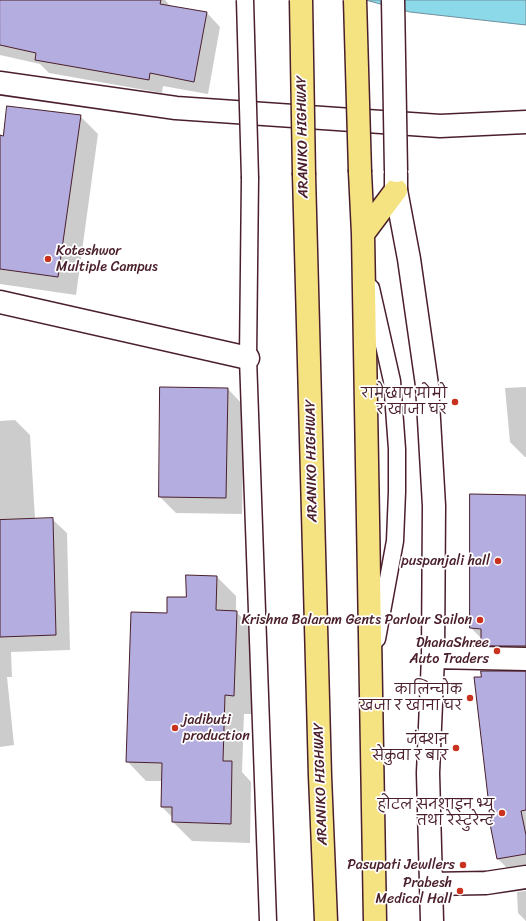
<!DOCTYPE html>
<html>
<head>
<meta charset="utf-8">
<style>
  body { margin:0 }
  canvas { display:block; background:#fff }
</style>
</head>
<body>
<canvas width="526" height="921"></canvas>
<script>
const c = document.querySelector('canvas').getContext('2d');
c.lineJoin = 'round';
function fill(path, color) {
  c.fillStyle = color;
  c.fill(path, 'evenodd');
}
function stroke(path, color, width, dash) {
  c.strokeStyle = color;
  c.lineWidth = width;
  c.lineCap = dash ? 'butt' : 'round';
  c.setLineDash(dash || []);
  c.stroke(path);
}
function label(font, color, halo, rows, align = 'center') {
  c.font = font + ' Sriracha,"Playpen Sans Deva",sans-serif';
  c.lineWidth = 3.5;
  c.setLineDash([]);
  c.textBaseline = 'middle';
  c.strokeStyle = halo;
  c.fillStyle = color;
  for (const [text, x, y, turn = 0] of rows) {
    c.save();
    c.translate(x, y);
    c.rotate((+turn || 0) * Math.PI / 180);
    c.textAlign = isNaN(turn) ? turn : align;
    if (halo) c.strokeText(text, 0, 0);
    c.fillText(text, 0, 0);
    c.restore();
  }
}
const water = new Path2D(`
  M 366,0 L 526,0 L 526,25 L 410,12 Z`);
fill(water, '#8bd9e9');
stroke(water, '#718f9d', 1);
fill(new Path2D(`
  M 0,0 L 165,0 L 171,7 L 207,13 L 220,27 L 208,94 L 163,86 L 162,93 L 49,73 L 40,64 L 0,55 Z
  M 80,116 L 98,134 L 76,295 L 0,284 L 0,136 L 4,137 Z
  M 526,387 L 526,457 L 525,457 L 510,442 L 505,388 Z
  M 161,388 L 228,389 L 244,406 L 242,514 L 176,513 L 160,497 Z
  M 15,420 L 30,435 L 35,519 L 52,519 L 67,533 L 70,650 L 11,652 L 12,677 L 7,677 L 14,745 L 0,747 L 0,421 Z
  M 526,496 L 526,661 L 497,660 L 482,645 L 482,639 L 471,628 Z
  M 217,577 L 236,596 L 236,612 L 256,631 L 253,714 L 244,714 L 242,772 L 251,782 L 250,843 L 192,841 L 173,822 L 173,818 L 162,807 L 162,781 L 146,781 L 127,761 L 168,614 Z
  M 526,672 L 526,871 L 512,873 L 498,859 Z
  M 526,891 L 526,921 L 518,913 L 517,892 Z`), '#0003');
const building = new Path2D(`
  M 0,0 L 161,0 L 160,4 L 207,12 L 194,82 L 150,73 L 149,80 L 35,60 L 36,53 L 0,45 Z
  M 7,106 L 81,115 L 58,277 L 0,269 L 0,135 L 3,136 Z
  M 160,387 L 228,388 L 226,498 L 159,497 Z
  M 470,494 L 526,495 L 526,646 L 481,646 L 481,629 L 470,628 Z
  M 53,518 L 56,635 L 0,637 L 0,520 Z
  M 186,575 L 217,576 L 216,610 L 237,611 L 234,696 L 225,695 L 223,761 L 232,761 L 231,824 L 172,822 L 172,807 L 161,807 L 162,763 L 126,762 L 131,612 L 167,613 L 167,597 L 186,597 Z
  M 481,671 L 526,671 L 526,810 L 521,811 L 526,835 L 526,854 L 497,859 L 490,824 L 491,823 L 474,677 L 481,677 Z`);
fill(building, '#b4addf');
stroke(building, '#4a1f2b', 1);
const lane = new Path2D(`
  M 250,178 L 248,358 L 268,921
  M 371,288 L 392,381 L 397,449 L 397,492 L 395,541 L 377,639`);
const street = new Path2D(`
  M 0,83 L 176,108 L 440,126 L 526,122
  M 396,175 L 396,190 L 409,259 L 427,385 L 434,506 L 433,657 L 428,773 L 432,921
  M 0,302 L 248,358
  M 433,657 L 526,659
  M 430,884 L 486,883 L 526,877`);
const highway = new Path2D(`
  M 360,172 L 363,234 L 375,921
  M 304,175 L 320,776 L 326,921
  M 363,234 L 396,190`);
stroke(lane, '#4a1f2b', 19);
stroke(street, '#4a1f2b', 25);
stroke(highway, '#4a1f2b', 25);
stroke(lane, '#fff', 16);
stroke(street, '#fff', 22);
stroke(highway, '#f5e382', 22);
const laneBridge = new Path2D(`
  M 245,0 L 250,178`);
const streetBridge = new Path2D(`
  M 393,0 L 396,171`);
const highwayBridge = new Path2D(`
  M 301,0 L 304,175
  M 355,0 L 360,172`);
stroke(laneBridge, '#4a1f2b', 19, []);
stroke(streetBridge, '#4a1f2b', 25, []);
stroke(highwayBridge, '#4a1f2b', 25, []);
stroke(laneBridge, '#fff', 16);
stroke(streetBridge, '#fff', 22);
stroke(highwayBridge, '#f5e382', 22);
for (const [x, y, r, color] of [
  [48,259,4,"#c8321e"],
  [455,402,4,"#c8321e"],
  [498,561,4,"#c8321e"],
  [480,620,4,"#c8321e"],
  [497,651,4,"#c8321e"],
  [470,698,4,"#c8321e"],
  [175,728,4,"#c8321e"],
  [456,748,4,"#c8321e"],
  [502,813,4,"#c8321e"],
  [463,865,4,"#c8321e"],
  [460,891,4,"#c8321e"]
]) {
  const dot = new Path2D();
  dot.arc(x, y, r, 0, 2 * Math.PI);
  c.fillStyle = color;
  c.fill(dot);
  stroke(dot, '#fff', 1.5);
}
label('14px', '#4a1f2b', '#fff', [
  ["ARANIKO HIGHWAY",303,137,-91],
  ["ARANIKO HIGHWAY",312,461,-91],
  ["ARANIKO HIGHWAY",321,784,-92]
]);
label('14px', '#4a1f2b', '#fff', [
  ["Koteshwor",56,251,"left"],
  ["Multiple Campus",56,267,"left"],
  ["रामेछाप मोमो",447,394],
  ["र खाजा घर",447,410],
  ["puspanjali hall",490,561],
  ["Krishna Balaram Gents Parlour Sailon",472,620],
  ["DhanaShree",489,643],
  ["Auto Traders",489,659],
  ["कालिन्चोक",462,690],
  ["खजा र खाना घर",462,706],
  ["jadibuti",183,720,"left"],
  ["production",183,736,"left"],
  ["जंक्शन",448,740],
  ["सेकुवा र बार",448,756],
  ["होटल सनशाइन भ्यू",494,805],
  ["तथा रेस्टुरेन्ट",494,821],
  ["Pasupati Jewllers",455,865],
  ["Prabesh",452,883],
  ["Medical Hall",452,899]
], 'right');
</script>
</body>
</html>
